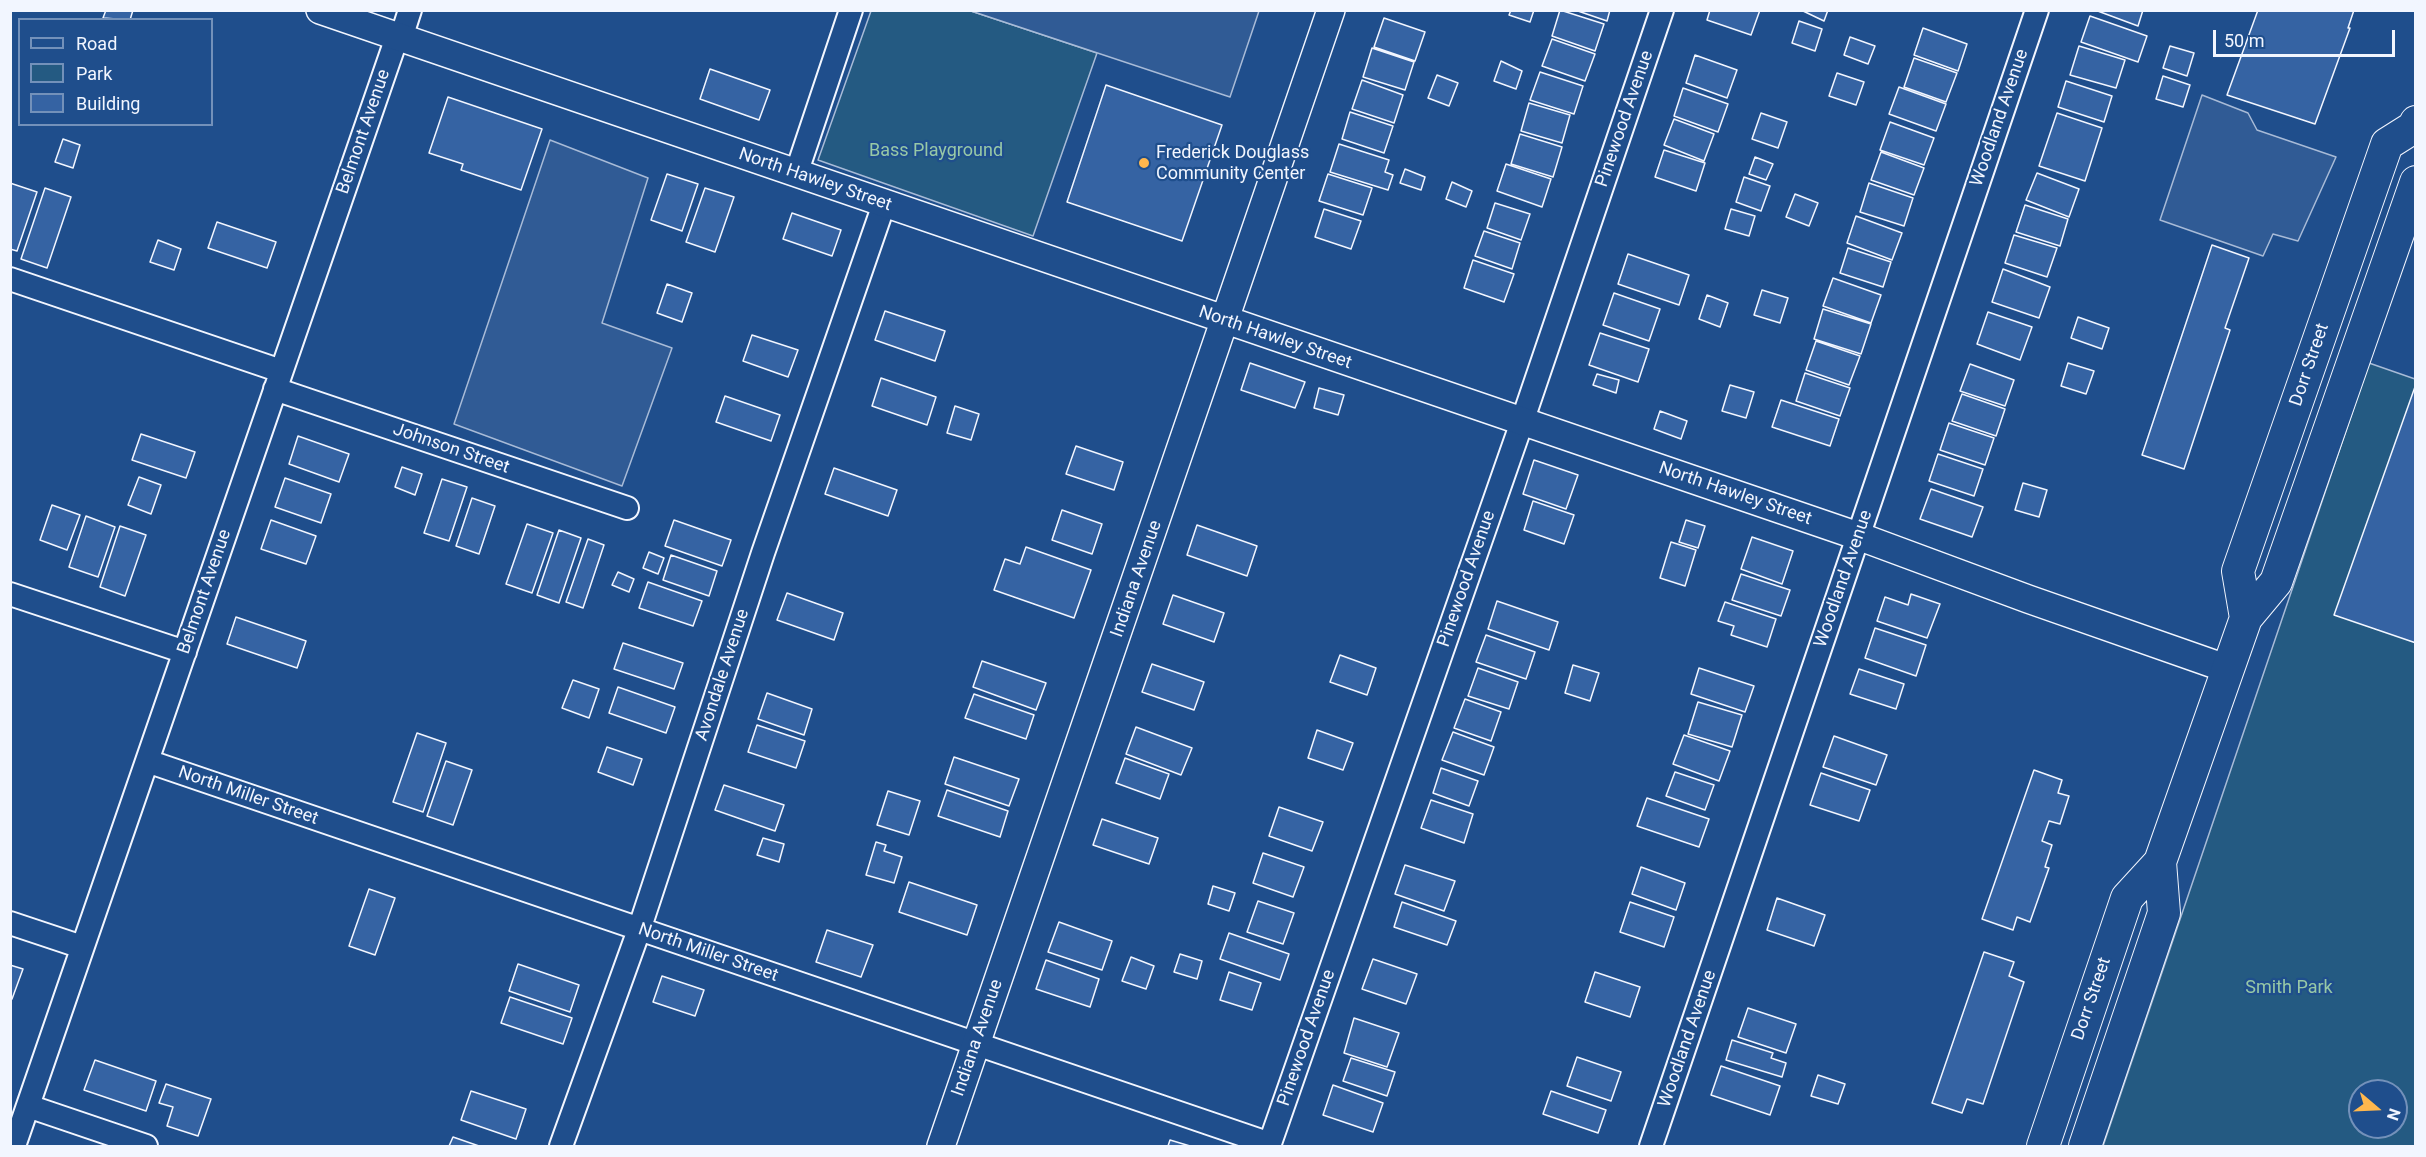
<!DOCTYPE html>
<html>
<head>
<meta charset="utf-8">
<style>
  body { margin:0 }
  #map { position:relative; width:2426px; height:1157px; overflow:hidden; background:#1f4e8c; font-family:Roboto,sans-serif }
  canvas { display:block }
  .frame { position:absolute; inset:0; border:12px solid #f2f6ff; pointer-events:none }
  .legend { position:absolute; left:18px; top:18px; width:195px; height:108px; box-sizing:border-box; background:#1f4e8c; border:2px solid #7391ba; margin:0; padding:8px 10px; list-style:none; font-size:18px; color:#f2f6ff }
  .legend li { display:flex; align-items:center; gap:12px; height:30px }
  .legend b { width:30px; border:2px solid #7391ba }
  .north { position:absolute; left:2348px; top:1079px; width:60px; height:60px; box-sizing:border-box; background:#1f4e8c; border:2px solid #7391ba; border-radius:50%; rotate:109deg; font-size:16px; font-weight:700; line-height:24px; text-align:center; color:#f2f6ff }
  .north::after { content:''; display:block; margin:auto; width:21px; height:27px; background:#ffb74d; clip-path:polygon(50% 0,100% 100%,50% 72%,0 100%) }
  .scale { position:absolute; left:2213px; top:30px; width:182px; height:27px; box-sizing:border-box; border:3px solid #f2f6ff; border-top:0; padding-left:8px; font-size:18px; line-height:21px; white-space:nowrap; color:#f2f6ff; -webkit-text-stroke:4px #1f4e8c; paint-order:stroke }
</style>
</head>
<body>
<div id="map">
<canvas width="2426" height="1157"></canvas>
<div class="frame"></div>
<ul class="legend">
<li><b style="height:8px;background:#1f4e8c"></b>Road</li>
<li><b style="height:16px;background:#245a82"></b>Park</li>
<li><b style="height:16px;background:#3563a3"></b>Building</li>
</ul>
<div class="north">N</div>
<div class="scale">50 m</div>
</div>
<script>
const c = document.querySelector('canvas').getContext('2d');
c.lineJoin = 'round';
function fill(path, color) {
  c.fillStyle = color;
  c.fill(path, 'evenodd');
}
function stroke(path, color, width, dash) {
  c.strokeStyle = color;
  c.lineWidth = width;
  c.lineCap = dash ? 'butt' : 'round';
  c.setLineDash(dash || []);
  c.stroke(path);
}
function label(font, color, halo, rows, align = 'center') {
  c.font = font + ' Roboto,sans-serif';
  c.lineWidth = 4.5;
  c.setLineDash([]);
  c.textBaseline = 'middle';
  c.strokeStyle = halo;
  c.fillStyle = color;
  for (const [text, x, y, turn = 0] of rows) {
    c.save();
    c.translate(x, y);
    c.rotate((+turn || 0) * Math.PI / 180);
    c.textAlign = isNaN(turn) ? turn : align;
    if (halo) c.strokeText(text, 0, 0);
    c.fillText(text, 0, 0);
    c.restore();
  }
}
const green = new Path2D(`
  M 871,11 L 971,11 L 1097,53 L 1033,236 L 818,160 Z
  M 2369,363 L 2415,379 L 2415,1146 L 2103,1146 ZM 2360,1091 L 2396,1091 L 2396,1127 L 2360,1127 Z`);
fill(green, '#245a82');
stroke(green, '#a8bbd7', 1.5);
const parking = new Path2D(`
  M 971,11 L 1259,10 L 1259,11 L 1230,97 Z
  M 2202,95 L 2248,113 L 2257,130 L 2336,157 L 2298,241 L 2273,234 L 2263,256 L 2160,220 Z
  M 550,140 L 648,178 L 602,323 L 672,348 L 622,486 L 454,424 Z`);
fill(parking, '#305b95');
stroke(parking, '#a8bbd7', 1.5);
const building = new Path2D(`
  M 106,10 L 133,10 L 130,20 L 103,18 Z
  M 1511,10 L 1534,10 L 1530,22 L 1509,15 Z
  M 1560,10 L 1604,24 L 1595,51 L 1552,36 Z
  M 1575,10 L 1610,10 L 1607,21 Z
  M 1710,10 L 1760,10 L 1751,35 L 1707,20 Z
  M 1801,10 L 1828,10 L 1824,21 Z
  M 2095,10 L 2143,10 L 2138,26 Z
  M 2258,10 L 2354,10 L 2348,28 L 2350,28 L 2315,124 L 2227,95 Z
  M 2090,16 L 2147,36 L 2138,62 L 2081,42 Z
  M 1384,18 L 1425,32 L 1415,61 L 1374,47 Z
  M 1799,21 L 1822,29 L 1815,51 L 1792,43 Z
  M 1923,28 L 1967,44 L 1958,71 L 1914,55 Z
  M 1850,37 L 1875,46 L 1868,64 L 1844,55 Z
  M 1552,39 L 1595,54 L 1585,81 L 1542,66 Z
  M 2079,46 L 2125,60 L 2116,88 L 2070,75 Z
  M 2170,46 L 2194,53 L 2187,76 L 2163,68 Z
  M 1372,48 L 1414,62 L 1405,90 L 1363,77 Z
  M 1695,55 L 1737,70 L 1727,98 L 1686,83 Z
  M 1914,58 L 1957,73 L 1946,102 L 1904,87 Z
  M 1501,61 L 1522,71 L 1516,89 L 1494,81 Z
  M 710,69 L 770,90 L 759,120 L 700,99 Z
  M 1540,72 L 1583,86 L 1574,114 L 1530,100 Z
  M 1837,73 L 1864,82 L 1856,105 L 1829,96 Z
  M 1437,75 L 1458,83 L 1449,106 L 1428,98 Z
  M 2163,76 L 2190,85 L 2183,107 L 2156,99 Z
  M 1362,80 L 1403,95 L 1394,123 L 1352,109 Z
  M 2066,81 L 2112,96 L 2104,122 L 2058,107 Z
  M 1106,85 L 1222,125 L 1182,241 L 1067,202 Z
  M 1899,87 L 1946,104 L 1936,131 L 1889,114 Z
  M 1683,88 L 1728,104 L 1718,132 L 1674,116 Z
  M 448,97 L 542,129 L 521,190 L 461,170 L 463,164 L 429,153 Z
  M 1529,103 L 1570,115 L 1562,143 L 1521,131 Z
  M 1350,112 L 1393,126 L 1384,153 L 1342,139 Z
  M 1761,113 L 1787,122 L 1778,148 L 1752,139 Z
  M 2057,113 L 2102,128 L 2085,181 L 2039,166 Z
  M 1674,119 L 1714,134 L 1704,161 L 1664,145 Z
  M 1890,122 L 1934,138 L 1924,165 L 1880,150 Z
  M 1520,134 L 1562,147 L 1553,177 L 1511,164 Z
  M 63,139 L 80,145 L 73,168 L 55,162 Z
  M 1339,144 L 1389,160 L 1385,172 L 1393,175 L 1388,190 L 1330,172 Z
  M 1664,150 L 1705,163 L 1696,191 L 1655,177 Z
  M 1881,152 L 1924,168 L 1914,195 L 1871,180 Z
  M 1755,157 L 1773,164 L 1766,180 L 1749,174 Z
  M 1506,164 L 1551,179 L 1542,207 L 1497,191 Z
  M 1405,169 L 1425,177 L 1421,190 L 1400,183 Z
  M 2037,173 L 2079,189 L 2069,217 L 2026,200 Z
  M 667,174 L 698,184 L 682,231 L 651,220 Z
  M 1328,174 L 1372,188 L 1363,215 L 1319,201 Z
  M 1744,177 L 1770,186 L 1761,211 L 1736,202 Z
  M 1452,182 L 1472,191 L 1466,207 L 1446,199 Z
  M 10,183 L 37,192 L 17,251 L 10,249 Z
  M 1869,183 L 1913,198 L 1904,226 L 1860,212 Z
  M 45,188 L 71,197 L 47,268 L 21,259 Z
  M 705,188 L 734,197 L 715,252 L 686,242 Z
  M 1795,194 L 1818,203 L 1809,226 L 1786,217 Z
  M 1495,203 L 1530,214 L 1521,240 L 1487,228 Z
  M 2025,205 L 2068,219 L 2060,246 L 2016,232 Z
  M 1324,209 L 1361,221 L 1351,249 L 1315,237 Z
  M 1731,209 L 1755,216 L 1749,236 L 1725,229 Z
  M 792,213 L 841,230 L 832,256 L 783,239 Z
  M 1856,216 L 1902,233 L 1892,260 L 1847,243 Z
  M 217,222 L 276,242 L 267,268 L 208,248 Z
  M 1484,231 L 1520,243 L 1512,269 L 1475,256 Z
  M 2014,235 L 2057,248 L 2047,277 L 2005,263 Z
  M 158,240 L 181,249 L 174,270 L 150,262 Z
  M 2212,245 L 2249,258 L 2225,328 L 2230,330 L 2184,469 L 2142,455 Z
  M 1848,248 L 1891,262 L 1883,287 L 1840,273 Z
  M 1628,254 L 1689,275 L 1679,305 L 1618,284 Z
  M 1473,260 L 1514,274 L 1504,302 L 1464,288 Z
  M 2003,269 L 2050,287 L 2039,318 L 1992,302 Z
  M 1833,278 L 1881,295 L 1871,323 L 1823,306 Z
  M 667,284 L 692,293 L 682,322 L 657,313 Z
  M 1762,290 L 1788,298 L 1780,323 L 1754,315 Z
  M 1614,293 L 1660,309 L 1649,341 L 1603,325 Z
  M 1707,295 L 1728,303 L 1720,327 L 1699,319 Z
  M 1823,309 L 1871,324 L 1861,354 L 1814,339 Z
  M 885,311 L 945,331 L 935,361 L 875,340 Z
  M 1988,312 L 2032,327 L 2020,360 L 1977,344 Z
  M 2078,317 L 2109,328 L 2102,349 L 2071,338 Z
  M 1600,333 L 1649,349 L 1638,382 L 1589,365 Z
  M 752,335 L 798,350 L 788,377 L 743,361 Z
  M 1816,341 L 1860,356 L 1849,385 L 1806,370 Z
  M 1250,363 L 1305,382 L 1295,408 L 1241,390 Z
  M 2068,363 L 2094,371 L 2086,394 L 2061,386 Z
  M 1970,364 L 2014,380 L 2005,406 L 1960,391 Z
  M 1805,373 L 1850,388 L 1840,416 L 1796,401 Z
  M 1597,374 L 1619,380 L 1616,393 L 1593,385 Z
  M 881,378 L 936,397 L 927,425 L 872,406 Z
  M 2416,384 L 2416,643 L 2334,615 Z
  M 1730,385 L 1754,392 L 1746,418 L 1722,411 Z
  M 1319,388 L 1344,395 L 1338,415 L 1314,408 Z
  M 1962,394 L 2005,409 L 1996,436 L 1952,421 Z
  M 725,396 L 780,415 L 771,441 L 716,422 Z
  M 1781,400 L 1839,419 L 1830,446 L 1772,427 Z
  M 955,406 L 979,414 L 971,440 L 947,433 Z
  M 1660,411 L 1687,421 L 1681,439 L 1654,429 Z
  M 1949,423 L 1994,438 L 1985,465 L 1940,450 Z
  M 141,434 L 195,452 L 186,478 L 132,460 Z
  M 298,436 L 349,454 L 339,482 L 289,464 Z
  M 1076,446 L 1123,462 L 1114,490 L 1066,474 Z
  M 1938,454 L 1983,469 L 1974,496 L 1929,481 Z
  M 1534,460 L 1578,475 L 1566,509 L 1523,494 Z
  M 402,467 L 422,474 L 415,495 L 395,487 Z
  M 834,468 L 897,490 L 888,516 L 825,494 Z
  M 139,477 L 161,485 L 151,514 L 128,505 Z
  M 285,478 L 331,494 L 321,523 L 275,507 Z
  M 442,479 L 467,487 L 449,541 L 424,533 Z
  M 2023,483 L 2047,490 L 2039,517 L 2015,510 Z
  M 1931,489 L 1983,507 L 1972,537 L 1920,519 Z
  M 472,498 L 495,506 L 479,554 L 456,546 Z
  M 1533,501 L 1574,515 L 1564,544 L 1524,530 Z
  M 52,505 L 80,515 L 67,550 L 40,540 Z
  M 1062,510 L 1102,524 L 1092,554 L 1052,540 Z
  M 86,516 L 115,527 L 98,577 L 69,567 Z
  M 271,520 L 316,536 L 306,564 L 261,549 Z
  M 674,520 L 731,540 L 722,566 L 665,546 Z
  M 1686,520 L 1705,526 L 1698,548 L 1679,542 Z
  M 527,524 L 553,533 L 532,593 L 506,584 Z
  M 1197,525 L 1257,546 L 1247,576 L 1187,555 Z
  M 120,526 L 146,535 L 125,596 L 100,587 Z
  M 559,530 L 581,538 L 559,603 L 537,595 Z
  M 1752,537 L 1793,551 L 1782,584 L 1741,569 Z
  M 588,539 L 604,545 L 583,608 L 566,602 Z
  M 1671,542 L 1696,550 L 1685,586 L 1660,578 Z
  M 1026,547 L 1091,570 L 1074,618 L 994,590 L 1005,559 L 1020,564 Z
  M 649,552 L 664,558 L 658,574 L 643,568 Z
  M 671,555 L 717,571 L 709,596 L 663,580 Z
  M 618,572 L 634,579 L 629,592 L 612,585 Z
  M 1741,574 L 1790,590 L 1781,616 L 1732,600 Z
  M 648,582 L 702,601 L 693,626 L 639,608 Z
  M 787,593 L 843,613 L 834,640 L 777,620 Z
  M 1911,594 L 1940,604 L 1927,638 L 1877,621 L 1885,597 L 1908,605 Z
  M 1173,595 L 1224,613 L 1214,642 L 1163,624 Z
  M 1497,601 L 1558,622 L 1549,650 L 1488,629 Z
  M 1725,602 L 1776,619 L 1767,647 L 1731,635 L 1734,626 L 1718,621 Z
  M 236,617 L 306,641 L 297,668 L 227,644 Z
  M 1875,628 L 1926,645 L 1916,676 L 1865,658 Z
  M 1486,635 L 1535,652 L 1526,679 L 1476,662 Z
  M 623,643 L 683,663 L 674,689 L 614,669 Z
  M 1340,655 L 1376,668 L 1367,695 L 1330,682 Z
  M 982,661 L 1046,683 L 1036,710 L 973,687 Z
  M 1152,664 L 1204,682 L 1194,710 L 1142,692 Z
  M 1573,665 L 1599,673 L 1590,701 L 1565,693 Z
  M 1478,668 L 1518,682 L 1509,709 L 1468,696 Z
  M 1699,668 L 1754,686 L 1745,712 L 1691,694 Z
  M 1859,669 L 1904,684 L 1896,709 L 1850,694 Z
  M 573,680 L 599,689 L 589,718 L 562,708 Z
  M 618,687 L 675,707 L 666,733 L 609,713 Z
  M 767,693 L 812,709 L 804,735 L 758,719 Z
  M 974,694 L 1034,715 L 1026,739 L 965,718 Z
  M 1465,699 L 1501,712 L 1491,741 L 1454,728 Z
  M 1698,702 L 1742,715 L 1732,747 L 1688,734 Z
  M 757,725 L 805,741 L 796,768 L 748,752 Z
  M 1136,727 L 1192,748 L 1181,775 L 1126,754 Z
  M 1317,730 L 1353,743 L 1343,770 L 1308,758 Z
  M 1453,732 L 1494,747 L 1484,775 L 1442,760 Z
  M 417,733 L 446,743 L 423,812 L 393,802 Z
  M 1684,735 L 1730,751 L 1719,781 L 1673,764 Z
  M 1834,736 L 1887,755 L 1876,785 L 1823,767 Z
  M 607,747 L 642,759 L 633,785 L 598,772 Z
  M 954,757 L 1019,779 L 1009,806 L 945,784 Z
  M 1125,758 L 1169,774 L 1160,799 L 1116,783 Z
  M 446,761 L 472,770 L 453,825 L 427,816 Z
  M 1441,768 L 1478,781 L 1469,806 L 1433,793 Z
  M 2034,770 L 2062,780 L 2058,793 L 2069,796 L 2060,824 L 2049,821 L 2042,841 L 2052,845 L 2045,867 L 2049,868 L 2030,922 L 2017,917 L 2013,930 L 1982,919 Z
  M 1675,772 L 1714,785 L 1705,810 L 1666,796 Z
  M 1821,773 L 1870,790 L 1859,821 L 1810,805 Z
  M 724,785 L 784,805 L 775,831 L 715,810 Z
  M 947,790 L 1008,811 L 1000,837 L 938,816 Z
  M 888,791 L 920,801 L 909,835 L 877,825 Z
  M 1647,798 L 1709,819 L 1699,847 L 1637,826 Z
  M 1431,800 L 1473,814 L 1464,843 L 1421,828 Z
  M 1279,807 L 1323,822 L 1312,851 L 1269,836 Z
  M 1102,819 L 1158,838 L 1149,864 L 1093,845 Z
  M 763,838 L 784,844 L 779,862 L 757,855 Z
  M 876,842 L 886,845 L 884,851 L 902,857 L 894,883 L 866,875 Z
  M 1263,853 L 1304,867 L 1293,897 L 1253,883 Z
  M 1405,865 L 1455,881 L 1444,911 L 1395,894 Z
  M 1641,867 L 1685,883 L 1676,910 L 1632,894 Z
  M 909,882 L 977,905 L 967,935 L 899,912 Z
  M 1213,886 L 1235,893 L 1229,911 L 1208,904 Z
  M 369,889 L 395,898 L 375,955 L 349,946 Z
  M 1777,898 L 1825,915 L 1814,946 L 1767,930 Z
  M 1258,901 L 1294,913 L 1283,944 L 1247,932 Z
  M 1402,902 L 1456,921 L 1447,945 L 1394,927 Z
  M 1630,902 L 1674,917 L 1664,947 L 1620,932 Z
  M 1059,922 L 1112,941 L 1102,970 L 1048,952 Z
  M 827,930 L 873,945 L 861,977 L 816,962 Z
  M 1229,933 L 1289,954 L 1280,980 L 1220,959 Z
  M 1984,952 L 2014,962 L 2009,976 L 2024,982 L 1983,1104 L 1967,1099 L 1962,1113 L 1932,1103 Z
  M 1180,954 L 1202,961 L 1197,979 L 1174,972 Z
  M 1131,957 L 1154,966 L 1146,989 L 1122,981 Z
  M 1373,959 L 1417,974 L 1406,1004 L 1362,989 Z
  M 1046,960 L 1099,979 L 1090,1007 L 1036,989 Z
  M 518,964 L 579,985 L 570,1012 L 509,991 Z
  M 10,965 L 23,969 L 12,999 L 10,998 Z
  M 1229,972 L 1261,983 L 1252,1010 L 1220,1000 Z
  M 1595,972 L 1640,987 L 1630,1017 L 1585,1002 Z
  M 662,976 L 704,990 L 695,1016 L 653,1002 Z
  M 510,997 L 572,1018 L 563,1044 L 501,1023 Z
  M 1748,1008 L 1796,1024 L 1786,1053 L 1738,1037 Z
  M 1354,1018 L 1399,1033 L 1387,1067 L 1344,1053 Z
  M 1732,1040 L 1773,1053 L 1771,1058 L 1786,1063 L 1782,1077 L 1726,1060 Z
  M 1577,1057 L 1621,1072 L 1611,1101 L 1567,1086 Z
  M 1351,1058 L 1395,1072 L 1387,1096 L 1343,1081 Z
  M 95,1060 L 156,1081 L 146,1111 L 84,1090 Z
  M 1721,1066 L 1780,1086 L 1770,1115 L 1711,1095 Z
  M 1818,1075 L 1845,1084 L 1838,1104 L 1811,1096 Z
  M 166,1084 L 211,1099 L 198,1136 L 167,1126 L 173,1107 L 159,1103 Z
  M 1333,1085 L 1383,1103 L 1373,1132 L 1323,1115 Z
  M 471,1091 L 526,1109 L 516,1139 L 461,1120 Z
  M 1551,1091 L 1606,1110 L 1598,1133 L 1543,1114 Z
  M 453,1137 L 479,1146 L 449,1146 Z
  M 1170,1140 L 1190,1146 L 1168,1146 Z`);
fill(building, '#3563a3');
stroke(building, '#f2f6ff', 1.5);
const minor = new Path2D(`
  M 401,38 L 410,10
  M 796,174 L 851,10
  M 10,279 L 281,371
  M 275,389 L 627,508
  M 10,594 L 185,652
  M 147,761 L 1270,1144
  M 10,923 L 82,947
  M 28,1106 L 146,1146
  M 14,1146 L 397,37
  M 561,1146 L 639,930 L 763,553 L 884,204
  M 1269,1146 L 1522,422 L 1662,10
  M 1651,1146 L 2037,10`);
const tertiary = new Path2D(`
  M 320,10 L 1858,536 L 2028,599 L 2228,669
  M 941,1146 L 1331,10`);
const secondary = new Path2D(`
  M 2246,618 L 2238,571 L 2387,144 L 2414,127 L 2416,122
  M 2043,1146 L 2127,898 L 2160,862
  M 2085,1146 L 2164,913 L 2160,862 L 2246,618 L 2276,582 L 2416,182`);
stroke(minor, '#f2f6ff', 26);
stroke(tertiary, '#f2f6ff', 30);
stroke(secondary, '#f2f6ff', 34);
stroke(minor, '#1f4e8c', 22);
stroke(tertiary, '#1f4e8c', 27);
stroke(secondary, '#1f4e8c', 32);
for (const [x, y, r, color] of [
  [1144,163,6,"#ffb74d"]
]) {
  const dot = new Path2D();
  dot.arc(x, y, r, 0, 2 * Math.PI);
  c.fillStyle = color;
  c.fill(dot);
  stroke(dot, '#1f4e8c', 2);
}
label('18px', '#f2f6ff', '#1f4e8c', [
  ["Woodland Avenue",2000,118,-71],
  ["Pinewood Avenue",1625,119,-71],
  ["Belmont Avenue",364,132,-71],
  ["North Hawley Street",815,180,19],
  ["North Hawley Street",1275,338,19],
  ["Dorr Street",2310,365,-71],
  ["Johnson Street",451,449,19],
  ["North Hawley Street",1735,494,19],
  ["Indiana Avenue",1137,579,-71],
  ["Pinewood Avenue",1467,579,-71],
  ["Woodland Avenue",1844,579,-71],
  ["Belmont Avenue",205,592,-71],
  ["Avondale Avenue",723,675,-72],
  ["North Miller Street",248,796,19],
  ["North Miller Street",708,953,19],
  ["Dorr Street",2092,999,-71],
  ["Indiana Avenue",978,1038,-71],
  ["Pinewood Avenue",1307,1038,-71],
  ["Woodland Avenue",1688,1039,-71]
]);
label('18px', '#97c8a6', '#1f4e8c', [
  ["Bass Playground",936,151],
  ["Smith Park",2289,988]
]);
label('18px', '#f2f6ff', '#1f4e8c', [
  ["Frederick Douglass",1156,153],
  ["Community Center",1156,174]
], 'left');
</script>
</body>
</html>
